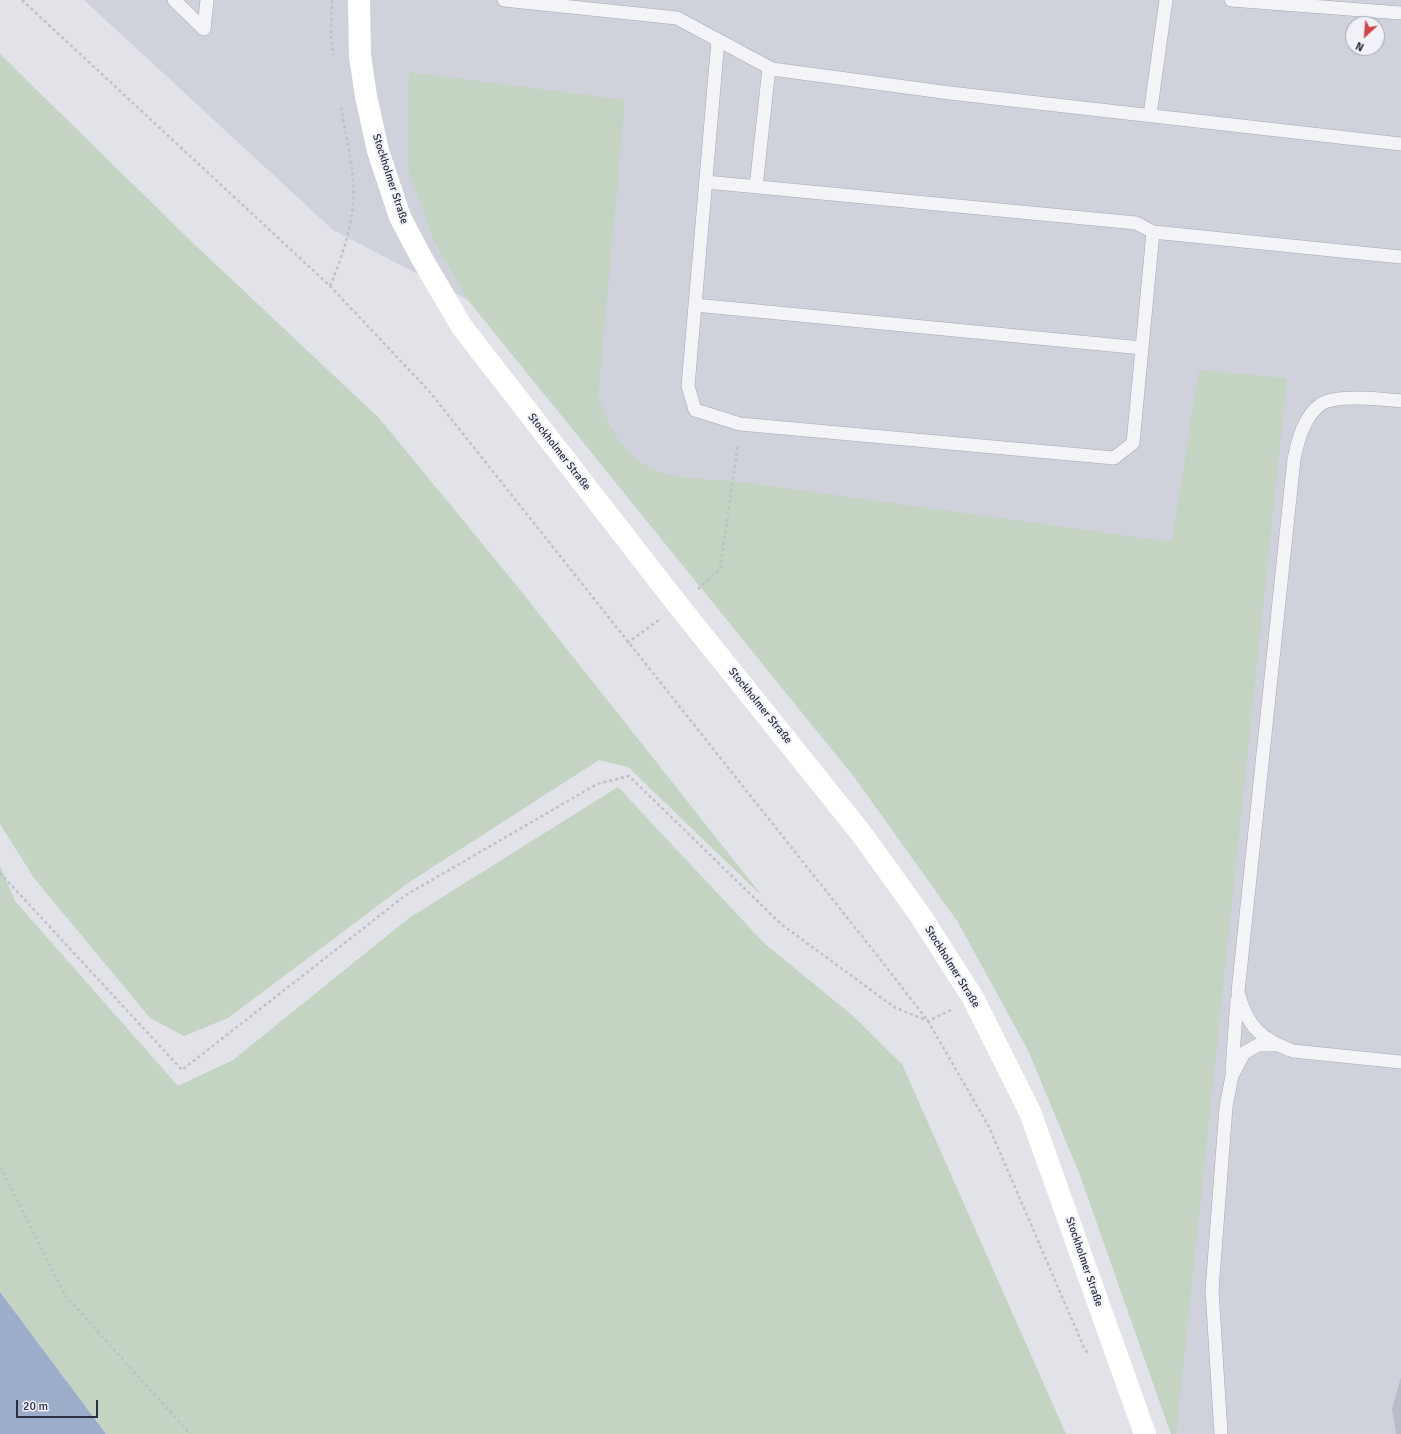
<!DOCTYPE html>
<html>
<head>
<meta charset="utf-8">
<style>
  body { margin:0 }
  #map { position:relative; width:1401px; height:1434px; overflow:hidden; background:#e1e3e9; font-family:Signika,sans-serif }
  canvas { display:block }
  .north { position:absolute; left:1345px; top:16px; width:40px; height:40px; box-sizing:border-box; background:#f0f2f7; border:1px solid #a0a4ae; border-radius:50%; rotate:206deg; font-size:11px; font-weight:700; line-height:16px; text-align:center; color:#292f41 }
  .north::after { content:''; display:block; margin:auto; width:14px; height:18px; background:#ce464c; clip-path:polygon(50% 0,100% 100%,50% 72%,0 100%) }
  .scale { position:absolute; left:16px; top:1400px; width:82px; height:18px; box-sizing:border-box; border:2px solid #292f41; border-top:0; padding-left:5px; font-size:12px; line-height:14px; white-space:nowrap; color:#292f41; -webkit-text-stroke:3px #f0f2f7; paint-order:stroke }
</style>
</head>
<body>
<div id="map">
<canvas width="1401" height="1434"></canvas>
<div class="north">N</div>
<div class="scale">20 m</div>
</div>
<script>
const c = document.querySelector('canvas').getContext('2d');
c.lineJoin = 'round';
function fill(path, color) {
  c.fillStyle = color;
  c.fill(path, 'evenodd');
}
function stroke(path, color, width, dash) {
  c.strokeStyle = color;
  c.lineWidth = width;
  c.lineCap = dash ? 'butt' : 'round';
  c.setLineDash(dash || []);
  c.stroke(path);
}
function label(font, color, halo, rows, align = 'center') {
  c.font = font + ' Signika,sans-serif';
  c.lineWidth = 4;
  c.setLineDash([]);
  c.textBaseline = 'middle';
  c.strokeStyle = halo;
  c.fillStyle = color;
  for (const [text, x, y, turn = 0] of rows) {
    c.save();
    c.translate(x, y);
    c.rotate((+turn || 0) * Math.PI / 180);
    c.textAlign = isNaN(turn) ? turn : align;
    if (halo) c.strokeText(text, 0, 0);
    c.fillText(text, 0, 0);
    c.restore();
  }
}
fill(new Path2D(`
  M 84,0 L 1401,0 L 1401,1434 L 1171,1434 L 1080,1175 L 1028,1050 L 958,922 L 855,778 L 468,300 L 333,230 ZM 1353,24 L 1377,24 L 1377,48 L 1353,48 Z`), '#cfd2db');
fill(new Path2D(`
  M 0,54 L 194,244 L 379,418 L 517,586 L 763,897 L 628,767 L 599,760 L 408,883 L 228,1018 L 184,1036 L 150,1018 L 34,878 L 0,824 Z
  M 409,72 L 625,100 L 598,395 C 610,432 628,465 670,475 C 690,480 713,479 734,481 L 1172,542 L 1199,370 L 1287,378 L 1176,1434 L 1171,1434 L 1080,1175 L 1028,1050 L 958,922 L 855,778 L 468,300 L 433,239 L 408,169 Z
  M 618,787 L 765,944 L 852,1015 L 902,1064 L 1066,1434 L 106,1434 L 0,1292 L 0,866 L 15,901 L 178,1086 L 233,1060 L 409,918 Z`), '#c4d3c2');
fill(new Path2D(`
  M 0,1292 L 106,1434 L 0,1434 Z`), '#9cadc9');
fill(new Path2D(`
  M 1401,1377 L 1401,1434 L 1396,1434 L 1392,1409 Z`), '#b8bcc6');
const lane = new Path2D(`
  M 174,0 L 204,29 L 207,0
  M 504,0 L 677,18 L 772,69 L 950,93 L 1401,144
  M 1231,0 L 1401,13
  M 718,40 L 688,386 L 695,410 L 740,424 L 1114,458 L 1133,443 L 1153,232
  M 1150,115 L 1166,0
  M 706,182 L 1136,223 L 1153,232 L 1401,257
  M 756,187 L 769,68
  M 695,305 L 1142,348
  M 1401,401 C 1382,399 1338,394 1321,404 C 1304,416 1298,440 1294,459 L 1238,992 C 1247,1026 1260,1039 1293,1051 L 1401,1062
  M 1232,1070 L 1237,1000
  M 1221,1434 L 1212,1290 L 1226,1107 L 1232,1076 L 1244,1053 L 1258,1045 L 1276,1045`);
stroke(lane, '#a6a9b3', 14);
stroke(new Path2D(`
  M 22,0 L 330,286 L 429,391 L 880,959 L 928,1021 L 989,1127 L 1085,1350 L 1088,1353
  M 332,0 L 331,37 L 333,55
  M 330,286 C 343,254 356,218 353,183 C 352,158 345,132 341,107
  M 698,589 L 720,569 L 738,444
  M 627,643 L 659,620
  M 0,873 L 182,1070 L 406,895 L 597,784 L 629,776 L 781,924 L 894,1007 L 928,1021 L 951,1010
  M 0,1167 L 65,1295 L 190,1434`), '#bec1c8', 2.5, [3, 3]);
stroke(lane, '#f3f4f8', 13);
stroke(new Path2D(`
  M 359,0 L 360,56 L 366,96 L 378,151 L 400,217 L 421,257 L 462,327 L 678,605 L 861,833 L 920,915 L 973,998 L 1030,1112 L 1145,1434`), '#fff', 22);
label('11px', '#292f41', '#f0f2f7', [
  ["Stockholmer Straße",390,179,72],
  ["Stockholmer Straße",559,452,52],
  ["Stockholmer Straße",760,706,51],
  ["Stockholmer Straße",952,967,58],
  ["Stockholmer Straße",1084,1262,71]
]);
</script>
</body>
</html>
